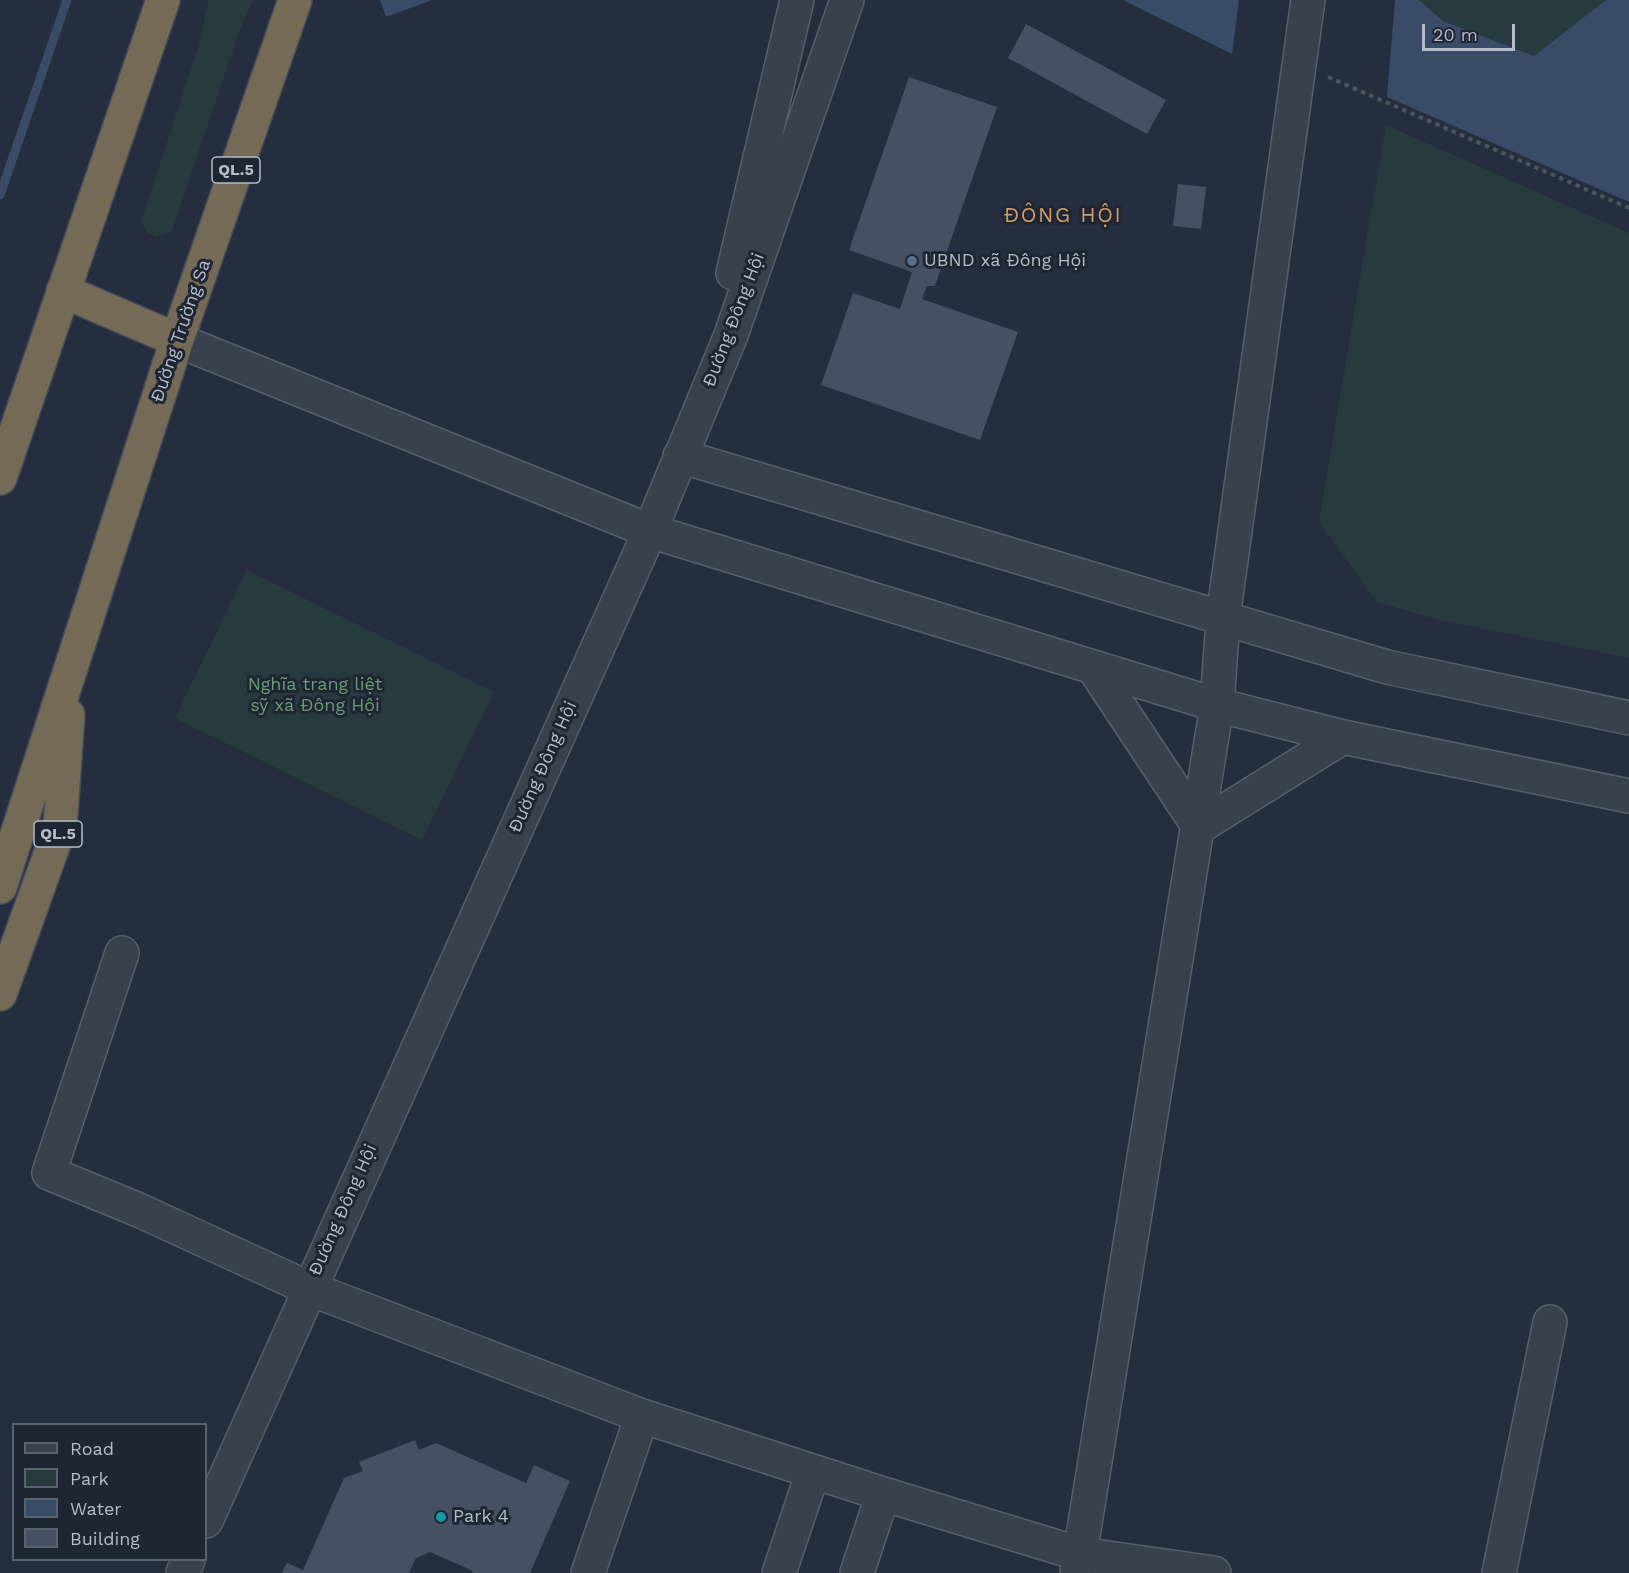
<!DOCTYPE html>
<html>
<head>
<meta charset="utf-8">
<style>
  body { margin:0 }
  #map { position:relative; width:1629px; height:1573px; overflow:hidden; background:#252e3e; font-family:"Work Sans",sans-serif }
  canvas { display:block }
  .legend { position:absolute; left:12px; top:1423px; width:195px; height:138px; box-sizing:border-box; background:#1e2533; border:2px solid #5a616f; margin:0; padding:8px 10px; list-style:none; font-size:18px; color:#b5bcc9 }
  .legend li { display:flex; align-items:center; gap:12px; height:30px }
  .legend b { width:30px; border:2px solid #5a616f }
  .scale { position:absolute; left:1422px; top:24px; width:93px; height:27px; box-sizing:border-box; border:3px solid #b5bcc9; border-top:0; padding-left:8px; font-size:18px; line-height:21px; white-space:nowrap; color:#b5bcc9; -webkit-text-stroke:4px #1e2533; paint-order:stroke }
</style>
</head>
<body>
<div id="map">
<canvas width="1629" height="1573"></canvas>
<ul class="legend">
<li><b style="height:8px;background:#39404e"></b>Road</li>
<li><b style="height:16px;background:#273b3f"></b>Park</li>
<li><b style="height:16px;background:#3a4b67"></b>Water</li>
<li><b style="height:16px;background:#465062"></b>Building</li>
</ul>
<div class="scale">20 m</div>
</div>
<script>
const c = document.querySelector('canvas').getContext('2d');
c.lineJoin = 'round';
function fill(path, color) {
  c.fillStyle = color;
  c.fill(path, 'evenodd');
}
function stroke(path, color, width, dash) {
  c.strokeStyle = color;
  c.lineWidth = width;
  c.lineCap = dash ? 'butt' : 'round';
  c.setLineDash(dash || []);
  c.stroke(path);
}
function label(font, color, halo, rows, align = 'center') {
  c.font = font + ' "Work Sans",sans-serif';
  c.lineWidth = 6;
  c.setLineDash([]);
  c.textBaseline = 'middle';
  c.strokeStyle = halo;
  c.fillStyle = color;
  for (const [text, x, y, turn = 0] of rows) {
    c.save();
    c.translate(x, y);
    c.rotate((+turn || 0) * Math.PI / 180);
    c.textAlign = isNaN(turn) ? turn : align;
    if (halo) c.strokeText(text, 0, 0);
    c.fillText(text, 0, 0);
    c.restore();
  }
}
fill(new Path2D(`
  M 209,0 L 253,0 L 240,29 L 172,231 L 156,237 L 147,232 L 141,222 L 198,48 Z
  M 1419,0 L 1606,0 L 1534,56 L 1443,21 Z
  M 1386,125 L 1629,233 L 1629,658 L 1440,620 L 1377,602 L 1319,522 Z
  M 247,570 L 494,692 L 422,840 L 175,718 Z`), '#273b3f');
fill(new Path2D(`
  M 380,0 L 432,0 L 386,17 Z
  M 1123,0 L 1239,0 L 1232,54 Z
  M 1395,0 L 1419,0 L 1443,21 L 1534,56 L 1606,0 L 1629,0 L 1629,202 L 1387,97 Z`), '#3a4b67');
stroke(new Path2D(`
  M 0,195 L 67,0`), '#3a4b67', 9);
fill(new Path2D(`
  M 1026,24 L 1166,100 L 1147,134 L 1008,58 Z
  M 909,77 L 997,107 L 935,286 L 927,286 L 922,299 L 1018,332 L 980,440 L 821,385 L 853,293 L 900,309 L 912,272 L 849,250 Z
  M 1178,184 L 1206,187 L 1201,229 L 1173,226 Z
  M 415,1440 L 419,1450 L 436,1443 L 526,1483 L 534,1465 L 570,1481 L 530,1573 L 472,1573 L 473,1571 L 430,1552 L 416,1558 L 409,1573 L 282,1573 L 287,1563 L 303,1570 L 344,1478 L 363,1471 L 359,1462 Z`), '#465062');
const minor = new Path2D(`
  M 733,273 L 797,0
  M 177,340 L 650,531 L 1217,705 L 1343,737 L 1629,796
  M 680,456 L 1387,667 L 1629,718
  M 1093,667 L 1199,827 L 1343,737
  M 122,953 L 49,1173 L 141,1211 L 308,1288 L 642,1416 L 883,1494 L 1080,1554 L 1214,1573
  M 206,1521 L 650,531 L 731,335 L 847,0
  M 183,1573 L 188,1560
  M 588,1573 L 642,1416
  M 779,1573 L 813,1472
  M 857,1573 L 883,1494
  M 1077,1573 L 1217,705 L 1223,618 L 1308,0
  M 1499,1573 L 1550,1322`);
const highway = new Path2D(`
  M 63,291 L 177,340
  M 0,478 L 163,0
  M 0,887 L 177,340 L 295,0
  M 0,994 L 60,827 L 68,715`);
stroke(minor, '#575e6c', 36);
stroke(highway, '#444b59', 36);
stroke(new Path2D(`
  M 1328,77 L 1629,208`), '#45585c', 4, [4.5, 4.5]);
stroke(minor, '#39404e', 33);
stroke(highway, '#746a56', 33);
for (const [x, y, r, color] of [
  [912,261,6,"#5c6f8a"],
  [441,1517,6,"#0f9aa8"]
]) {
  const dot = new Path2D();
  dot.arc(x, y, r, 0, 2 * Math.PI);
  c.fillStyle = color;
  c.fill(dot);
  stroke(dot, '#1e2533', 2);
}
for (const [x, y, w] of [
  [236,170,48],
  [58,834,48]
]) {
  const box = new Path2D();
  box.roundRect(x - w / 2, y - 13, w, 26, 4.5);
  c.fillStyle = '#1e2533';
  c.fill(box);
  stroke(box, '#b5bcc9', 1.5);
}
label('bold 16px', '#b5bcc9', null, [
  ["QL.5",236,170],
  ["QL.5",58,834]
]);
label('18px', '#b5bcc9', '#1e2533', [
  ["UBND xã Đông Hội",924,261],
  ["Park 4",453,1517]
], 'left');
label('18px', '#b5bcc9', '#1e2533', [
  ["Đường Đông Hội",734,320,-69],
  ["Đường Trường Sa",181,331,-71],
  ["Đường Đông Hội",543,767,-66],
  ["Đường Đông Hội",343,1210,-66]
]);
label('18px', '#6c9a79', '#1e2533', [
  ["Nghĩa trang liệt",315,685],
  ["sỹ xã Đông Hội",315,706]
]);
c.letterSpacing = '1.5px';
label('21px', '#d49c65', '#1e2533', [
  ["ĐÔNG HỘI",1063,216]
]);
c.letterSpacing = '0px';
</script>
</body>
</html>
